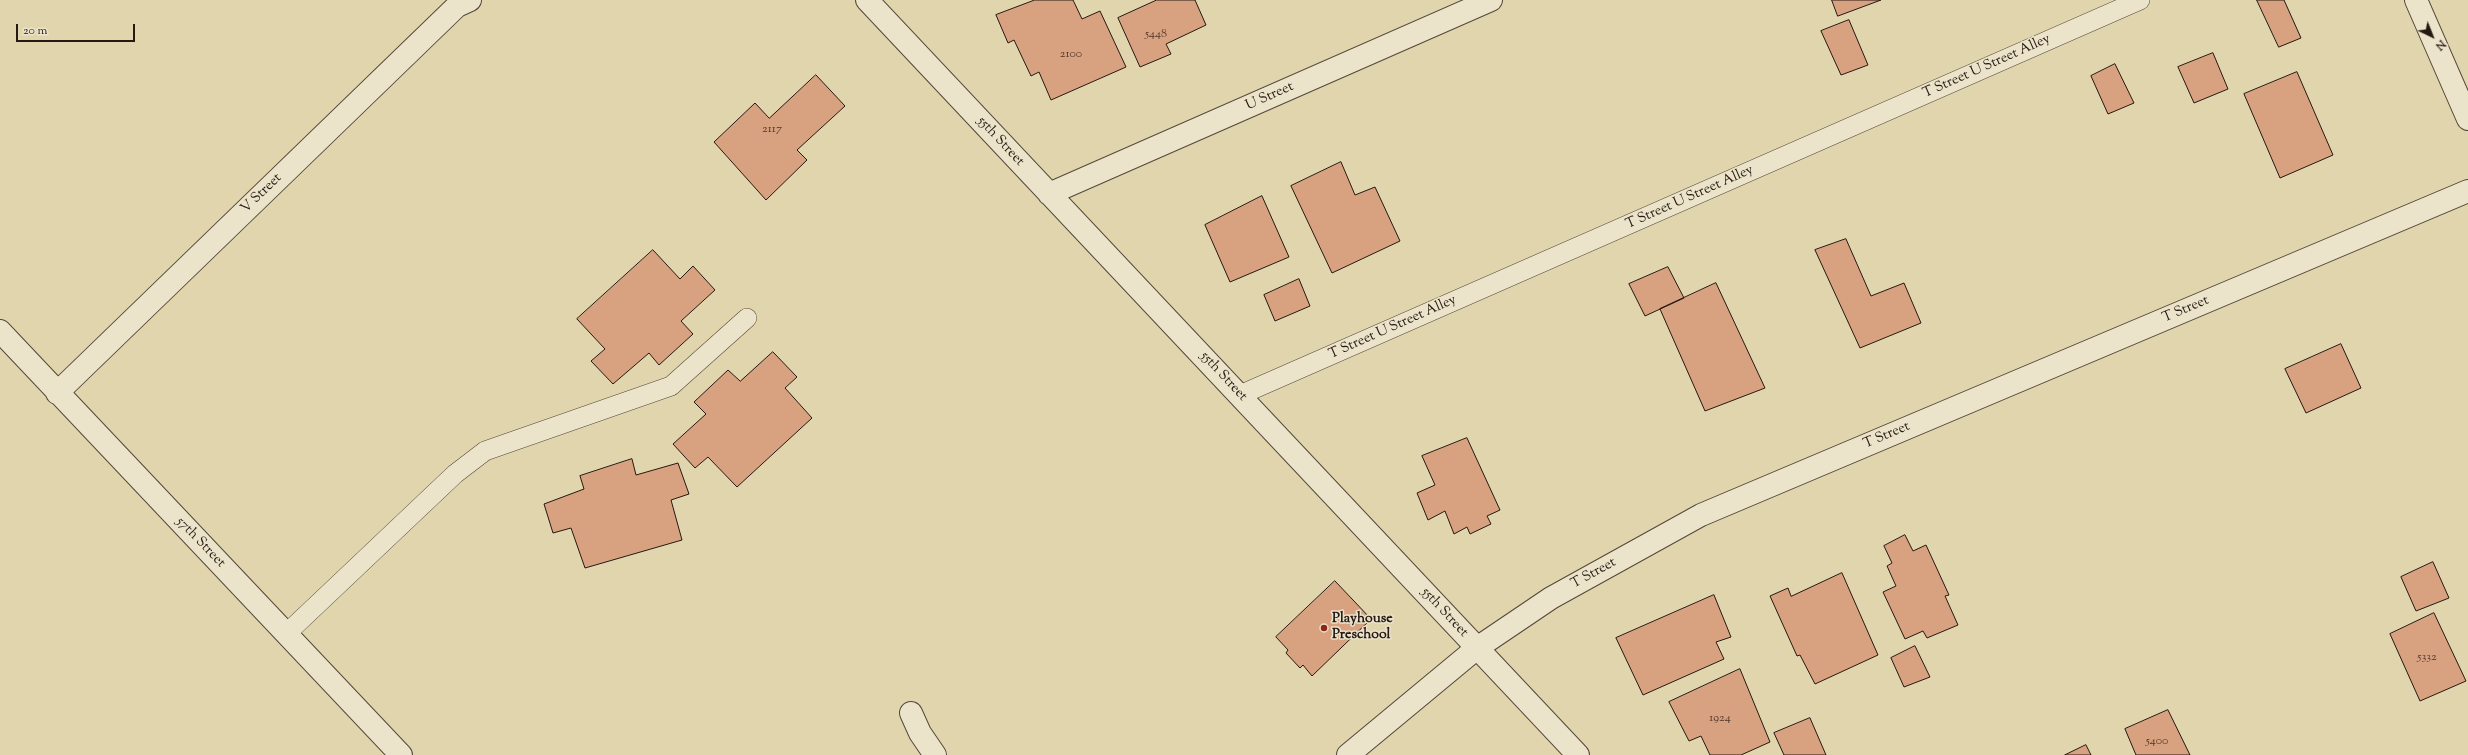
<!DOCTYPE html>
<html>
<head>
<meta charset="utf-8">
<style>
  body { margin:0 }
  #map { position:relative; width:2468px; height:755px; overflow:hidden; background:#e0d5ad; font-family:"Sorts Mill Goudy",serif }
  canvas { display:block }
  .north { position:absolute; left:2412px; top:16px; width:40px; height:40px; -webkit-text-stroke:3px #ebe4ca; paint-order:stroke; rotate:137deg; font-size:11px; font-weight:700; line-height:16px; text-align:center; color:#261812 }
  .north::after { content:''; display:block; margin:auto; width:14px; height:18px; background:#261812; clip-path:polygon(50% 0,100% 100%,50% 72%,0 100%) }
  .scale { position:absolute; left:16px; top:24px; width:119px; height:18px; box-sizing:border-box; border:2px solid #261812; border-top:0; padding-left:5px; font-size:12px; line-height:14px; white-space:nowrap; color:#261812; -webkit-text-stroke:3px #ebe4ca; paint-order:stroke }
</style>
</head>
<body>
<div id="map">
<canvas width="2468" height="755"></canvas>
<div class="north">N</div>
<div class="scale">20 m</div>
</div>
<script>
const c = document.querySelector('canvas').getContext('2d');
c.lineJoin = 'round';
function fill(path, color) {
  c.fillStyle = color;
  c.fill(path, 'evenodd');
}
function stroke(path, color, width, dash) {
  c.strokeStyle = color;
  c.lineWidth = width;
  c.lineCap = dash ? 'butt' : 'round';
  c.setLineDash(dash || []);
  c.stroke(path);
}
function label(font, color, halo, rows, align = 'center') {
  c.font = font + ' "Sorts Mill Goudy",serif';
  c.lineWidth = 3;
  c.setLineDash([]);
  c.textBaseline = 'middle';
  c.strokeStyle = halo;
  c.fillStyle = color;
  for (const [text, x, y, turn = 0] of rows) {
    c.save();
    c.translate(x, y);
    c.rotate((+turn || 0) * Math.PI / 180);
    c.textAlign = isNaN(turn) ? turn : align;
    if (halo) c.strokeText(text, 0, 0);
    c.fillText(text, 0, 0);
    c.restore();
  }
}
const building = new Path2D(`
  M 1035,0 L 1073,0 L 1082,19 L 1100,11 L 1126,67 L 1051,100 L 1039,72 L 1031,76 L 1014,40 L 1008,43 L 996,15 Z
  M 1157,0 L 1195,0 L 1206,25 L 1166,44 L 1171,54 L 1140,67 L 1118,18 Z
  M 1832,0 L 1881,0 L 1838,16 Z
  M 2257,0 L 2284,0 L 2301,38 L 2279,47 Z
  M 1849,20 L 1868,65 L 1841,75 L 1821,31 Z
  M 2213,53 L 2228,89 L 2194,103 L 2178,67 Z
  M 2115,64 L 2134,103 L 2108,114 L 2091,76 Z
  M 2297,72 L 2333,155 L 2280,178 L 2244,94 Z
  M 816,75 L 845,106 L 797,150 L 807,160 L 766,200 L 714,142 L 755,103 L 769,118 Z
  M 1341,162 L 1355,195 L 1375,187 L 1400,241 L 1332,273 L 1291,186 Z
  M 1262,196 L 1289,257 L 1230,282 L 1205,225 Z
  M 1846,239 L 1871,296 L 1904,283 L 1921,323 L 1860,348 L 1815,250 Z
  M 653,250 L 680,279 L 693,266 L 715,290 L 681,321 L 693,334 L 659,365 L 649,353 L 613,384 L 591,361 L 605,349 L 577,319 Z
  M 1668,267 L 1684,298 L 1645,316 L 1629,284 Z
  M 1299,279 L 1310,306 L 1275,321 L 1264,295 Z
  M 1716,283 L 1765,388 L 1705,411 L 1660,309 Z
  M 2341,344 L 2361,388 L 2306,413 L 2285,369 Z
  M 773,352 L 797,377 L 785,388 L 812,418 L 737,487 L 708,457 L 695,468 L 673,444 L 706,414 L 694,402 L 728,370 L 740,381 Z
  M 1467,438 L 1500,510 L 1487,516 L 1491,524 L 1470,534 L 1467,527 L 1454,534 L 1445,511 L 1428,520 L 1417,493 L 1435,485 L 1422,456 Z
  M 632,459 L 636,475 L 678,463 L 689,494 L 671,500 L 682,540 L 585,568 L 571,528 L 553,533 L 544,504 L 584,489 L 580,476 Z
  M 1905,535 L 1913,551 L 1926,545 L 1949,595 L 1945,596 L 1958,625 L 1927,638 L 1923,631 L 1905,639 L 1883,592 L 1896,586 L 1887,566 L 1892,563 L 1884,546 Z
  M 2433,562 L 2449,598 L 2416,611 L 2401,577 Z
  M 1842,573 L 1878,655 L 1815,684 L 1800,655 L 1797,656 L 1770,596 L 1788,588 L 1791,596 Z
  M 1335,581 L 1371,619 L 1312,676 L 1303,665 L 1300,668 L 1286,653 L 1288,650 L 1276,637 Z
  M 1714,595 L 1731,637 L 1716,642 L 1724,659 L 1643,695 L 1616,638 Z
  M 2434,613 L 2466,681 L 2420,701 L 2390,634 Z
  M 1915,646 L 1930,677 L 1904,687 L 1891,658 Z
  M 1740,669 L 1770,742 L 1741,755 L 1710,755 L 1701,736 L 1689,741 L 1669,702 Z
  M 2168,710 L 2190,755 L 2136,755 L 2125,729 Z
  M 1810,718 L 1826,755 L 1784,755 L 1774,733 Z
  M 2086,745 L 2091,755 L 2065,755 Z`);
fill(building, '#d8a17f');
stroke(building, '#261812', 1);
const service = new Path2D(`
  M 1240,395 L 2140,0
  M 286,634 L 455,474 L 485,451 L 671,386 L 747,318`);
const minor = new Path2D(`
  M 867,0 L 1578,755
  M 2416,0 L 2468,119
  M 1049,194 L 1491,0
  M 0,331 L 401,755
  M 57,393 L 457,6 L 470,0
  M 911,713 L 920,733 L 935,755`);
const tertiary = new Path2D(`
  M 1348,755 L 1477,648 L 1551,598 L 1701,515 L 2468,191`);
stroke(service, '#544739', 20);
stroke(minor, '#544739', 24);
stroke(tertiary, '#544739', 24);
stroke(service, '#ebe4ca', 19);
stroke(minor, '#ebe4ca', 22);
stroke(tertiary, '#ebe4ca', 22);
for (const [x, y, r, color] of [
  [1324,628,4,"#8f2418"]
]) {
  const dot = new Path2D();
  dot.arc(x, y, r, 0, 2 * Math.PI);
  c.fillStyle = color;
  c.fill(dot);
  stroke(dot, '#ebe4ca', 1.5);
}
label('12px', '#523a2d', null, [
  ["5448",1156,35],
  ["2100",1071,55],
  ["2117",772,130],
  ["5332",2427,658],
  ["1924",1720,719],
  ["5400",2157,742]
]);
label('14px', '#261812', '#ebe4ca', [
  ["T Street U Street Alley",1987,67,-24],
  ["U Street",1270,97,-24],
  ["55th Street",1000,142,47],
  ["V Street",262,194,-44],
  ["T Street U Street Alley",1690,198,-24],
  ["T Street",2186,310,-23],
  ["T Street U Street Alley",1393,328,-24],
  ["55th Street",1223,377,47],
  ["T Street",1887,436,-23],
  ["57th Street",200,543,46],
  ["T Street",1594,574,-29],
  ["55th Street",1444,613,47]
]);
label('bold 14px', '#261812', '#ebe4ca', [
  ["Playhouse",1332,620],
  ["Preschool",1332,636]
], 'left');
</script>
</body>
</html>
